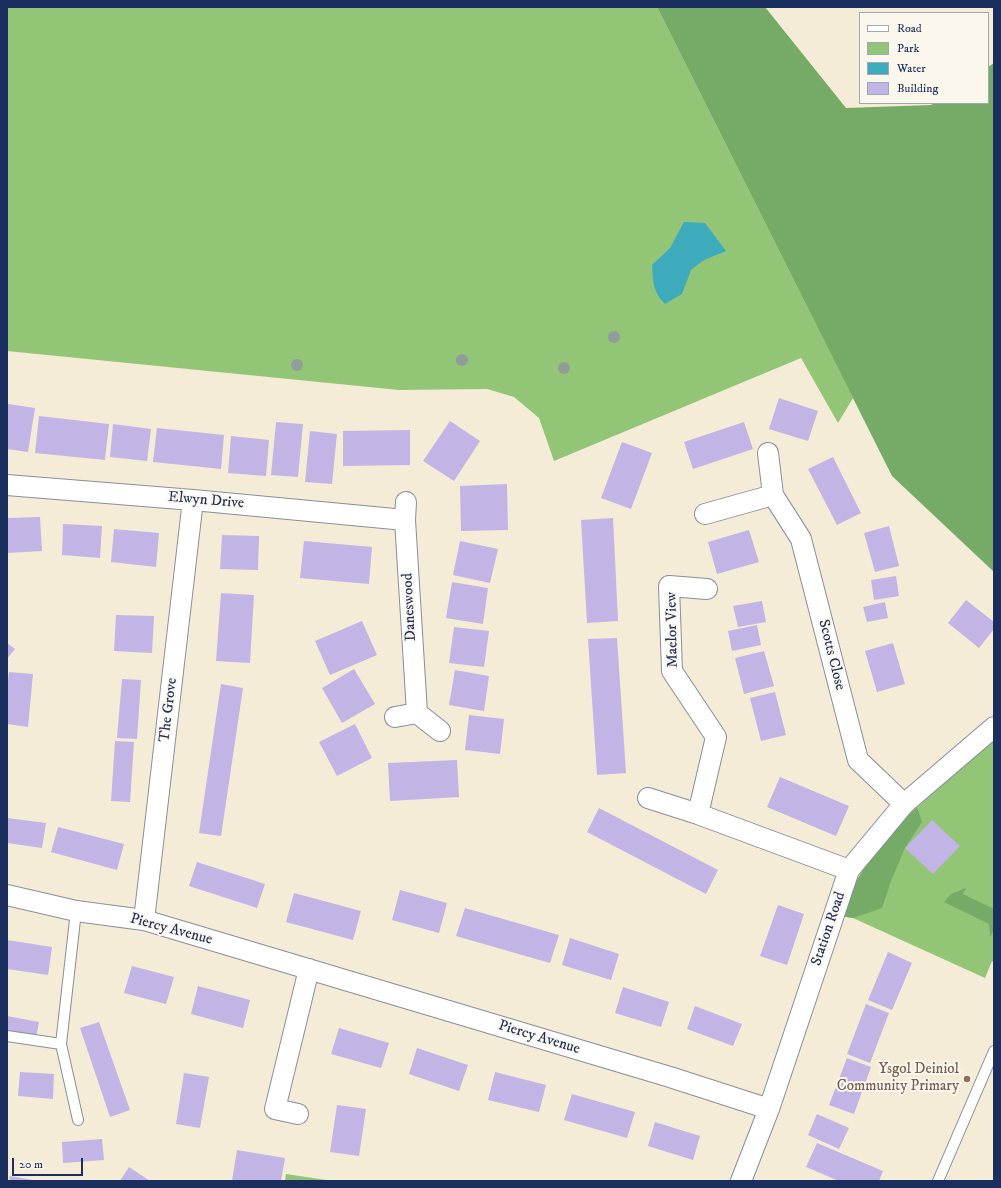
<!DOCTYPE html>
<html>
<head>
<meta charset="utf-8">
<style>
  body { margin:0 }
  #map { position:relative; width:1001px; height:1188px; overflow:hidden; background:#f5ecd7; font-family:"IM FELL DW Pica",serif }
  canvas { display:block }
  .frame { position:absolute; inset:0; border:8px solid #1b2f5e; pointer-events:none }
  .legend { position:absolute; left:859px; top:12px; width:130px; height:92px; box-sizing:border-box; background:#fbf7ec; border:1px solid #a1a7b3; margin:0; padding:5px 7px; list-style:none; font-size:12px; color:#1b2f5e }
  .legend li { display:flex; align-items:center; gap:8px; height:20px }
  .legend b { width:20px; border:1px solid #a1a7b3 }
  .scale { position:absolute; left:12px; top:1158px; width:71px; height:18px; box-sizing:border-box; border:2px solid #1b2f5e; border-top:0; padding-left:5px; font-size:12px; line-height:14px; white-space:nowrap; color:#1b2f5e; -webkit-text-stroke:3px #fbf7ec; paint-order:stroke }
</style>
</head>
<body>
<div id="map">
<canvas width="1001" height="1188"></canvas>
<div class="frame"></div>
<ul class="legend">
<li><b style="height:5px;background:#fff"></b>Road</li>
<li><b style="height:11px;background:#93c576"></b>Park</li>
<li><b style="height:11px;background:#3dabbb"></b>Water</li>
<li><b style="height:11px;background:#c2b4e4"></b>Building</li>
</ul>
<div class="scale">20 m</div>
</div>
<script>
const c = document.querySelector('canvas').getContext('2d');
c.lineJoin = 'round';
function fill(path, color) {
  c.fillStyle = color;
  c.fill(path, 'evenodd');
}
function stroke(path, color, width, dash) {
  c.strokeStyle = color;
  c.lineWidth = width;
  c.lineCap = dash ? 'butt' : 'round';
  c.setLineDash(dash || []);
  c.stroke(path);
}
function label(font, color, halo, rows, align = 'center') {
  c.font = font + ' "IM FELL DW Pica",serif';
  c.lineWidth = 4;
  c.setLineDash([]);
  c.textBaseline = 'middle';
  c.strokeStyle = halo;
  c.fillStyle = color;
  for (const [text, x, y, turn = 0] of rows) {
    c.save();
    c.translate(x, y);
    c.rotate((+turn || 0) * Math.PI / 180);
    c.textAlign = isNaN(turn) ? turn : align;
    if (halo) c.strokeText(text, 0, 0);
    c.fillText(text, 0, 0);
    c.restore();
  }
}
fill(new Path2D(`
  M 7,7 L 657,7 L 853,398 L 838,423 L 801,358 L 554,461 L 539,418 L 514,397 L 487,389 L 399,390 L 7,351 Z
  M 994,734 L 994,962 L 992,961 L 985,978 L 853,918 L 840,916 L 880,843 Z
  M 286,1174 L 333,1181 L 285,1181 Z`), '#93c576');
fill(new Path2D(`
  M 657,7 L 765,7 L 846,108 L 931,105 L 934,103 L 988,103 L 988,67 L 994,63 L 994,572 L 892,476 Z
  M 917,807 L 922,822 L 905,848 L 891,881 L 882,908 L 853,918 L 840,916 L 851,889 L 880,843 Z
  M 966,888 L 963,894 L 994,909 L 994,930 L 990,937 L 989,924 L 944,902 L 951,894 Z`), '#76aa67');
fill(new Path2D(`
  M 684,222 L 705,223 L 726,251 L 704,260 L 691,270 L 682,294 L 665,304 C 653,292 653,282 652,265 L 670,248 Z`), '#3dabbb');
fill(new Path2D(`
  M 779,398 L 818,411 L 808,441 L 769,429 Z
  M 8,404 L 35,408 L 28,452 L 7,449 Z
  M 39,416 L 109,424 L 105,460 L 35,453 Z
  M 450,421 L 480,441 L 454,481 L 423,461 Z
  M 276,422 L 303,424 L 298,477 L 271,475 Z
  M 744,422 L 753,449 L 693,469 L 684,442 Z
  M 113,424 L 151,429 L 147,461 L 110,457 Z
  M 157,428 L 224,435 L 221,469 L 153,462 Z
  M 410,430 L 410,465 L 343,466 L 343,431 Z
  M 310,431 L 337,434 L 332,484 L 305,482 Z
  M 231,436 L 269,440 L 266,476 L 228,473 Z
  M 622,442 L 652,453 L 631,509 L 601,498 Z
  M 833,457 L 861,513 L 837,525 L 808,469 Z
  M 507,484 L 508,530 L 461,531 L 460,486 Z
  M 40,517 L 42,551 L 7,553 L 7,518 Z
  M 613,518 L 618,621 L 587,623 L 581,520 Z
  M 63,524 L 102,526 L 100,558 L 62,555 Z
  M 889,526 L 899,566 L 875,572 L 864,533 Z
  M 114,529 L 159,533 L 156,567 L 111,562 Z
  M 749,530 L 759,562 L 717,574 L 708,542 Z
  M 222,535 L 259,536 L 258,570 L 220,569 Z
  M 304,541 L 372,547 L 369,584 L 300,578 Z
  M 460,541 L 498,549 L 490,583 L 453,575 Z
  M 896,576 L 899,596 L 874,600 L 871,580 Z
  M 452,582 L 488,588 L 483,624 L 446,618 Z
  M 221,593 L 254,595 L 250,663 L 216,661 Z
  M 966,600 L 994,622 L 994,629 L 979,648 L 948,623 Z
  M 762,601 L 766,622 L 738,627 L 733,606 Z
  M 885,602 L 888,618 L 867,622 L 863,607 Z
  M 116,615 L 154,616 L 152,653 L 114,651 Z
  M 362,621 L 377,655 L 330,675 L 315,641 Z
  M 757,625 L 761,645 L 732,651 L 728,631 Z
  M 454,627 L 489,631 L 484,667 L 449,663 Z
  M 617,638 L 626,773 L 597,775 L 588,639 Z
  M 7,643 L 15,649 L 7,659 Z
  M 893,643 L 905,684 L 877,692 L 865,651 Z
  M 764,651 L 774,686 L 744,694 L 735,658 Z
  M 354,669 L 375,704 L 342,723 L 322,688 Z
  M 455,670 L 489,676 L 484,711 L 449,705 Z
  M 9,672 L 33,674 L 28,727 L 7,724 L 7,689 Z
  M 122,679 L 141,680 L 137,739 L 117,738 Z
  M 221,684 L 243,688 L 221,836 L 199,833 Z
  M 775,692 L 786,735 L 761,741 L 750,698 Z
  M 469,715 L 504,719 L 500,754 L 465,750 Z
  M 355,724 L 372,758 L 337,776 L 319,742 Z
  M 115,741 L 134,742 L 130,802 L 111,801 Z
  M 457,760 L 459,797 L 390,801 L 388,763 Z
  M 780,777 L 849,806 L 836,836 L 767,807 Z
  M 599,808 L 718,870 L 706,894 L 587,832 Z
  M 7,818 L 46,823 L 42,848 L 7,843 Z
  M 932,820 L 960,846 L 933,874 L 905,848 Z
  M 58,827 L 124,844 L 117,870 L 51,852 Z
  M 197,862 L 265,884 L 257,908 L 189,886 Z
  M 400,890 L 447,903 L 439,933 L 392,920 Z
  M 294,893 L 361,911 L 353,940 L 286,922 Z
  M 778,905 L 804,914 L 787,965 L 760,956 Z
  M 465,908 L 559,935 L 550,963 L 456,936 Z
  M 570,938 L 619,954 L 611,980 L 562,965 Z
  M 7,940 L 52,947 L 48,975 L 7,969 Z
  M 888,952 L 912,963 L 892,1010 L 868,1000 Z
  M 132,966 L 174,977 L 166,1004 L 124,993 Z
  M 198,986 L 250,1000 L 243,1028 L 191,1014 Z
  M 623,987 L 669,1002 L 661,1027 L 615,1013 Z
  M 866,1004 L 889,1013 L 870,1063 L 847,1054 Z
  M 695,1006 L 742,1024 L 733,1046 L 687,1029 Z
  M 7,1016 L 39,1022 L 36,1038 L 7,1033 Z
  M 99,1022 L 130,1110 L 110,1117 L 80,1028 Z
  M 339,1028 L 389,1043 L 381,1068 L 331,1054 Z
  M 417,1048 L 468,1065 L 459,1091 L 409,1074 Z
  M 847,1058 L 871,1067 L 854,1114 L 829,1105 Z
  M 20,1072 L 54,1074 L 53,1099 L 18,1096 Z
  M 495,1072 L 546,1085 L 539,1112 L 488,1100 Z
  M 184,1073 L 209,1077 L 200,1128 L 176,1124 Z
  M 572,1094 L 635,1112 L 627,1138 L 564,1120 Z
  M 337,1105 L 366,1109 L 359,1156 L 330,1152 Z
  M 817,1114 L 849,1128 L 839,1149 L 808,1135 Z
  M 655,1122 L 700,1136 L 693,1160 L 648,1146 Z
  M 102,1139 L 104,1160 L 63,1163 L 62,1142 Z
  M 817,1143 L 883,1171 L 879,1181 L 839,1181 L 806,1167 Z
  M 237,1150 L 285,1158 L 281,1181 L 232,1181 Z
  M 129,1167 L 150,1181 L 120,1181 Z
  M 10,1176 L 33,1180 L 33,1181 L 9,1181 Z`), '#c2b4e4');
const lane = new Path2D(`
  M 76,911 L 61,1044 L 78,1120
  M 7,1036 L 61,1044
  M 938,1181 L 994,1051`);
const street = new Path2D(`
  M 768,453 L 773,495
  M 7,485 L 193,500 L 405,520
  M 406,502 L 405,520 L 417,713 L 440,731
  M 705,514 L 773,495 L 801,539 L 858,760 L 904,804
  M 395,717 L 417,713
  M 648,798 L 698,814 L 849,870
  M 698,814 L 716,737 L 672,671 L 669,586 L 707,589
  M 7,895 L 76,911 L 144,920 L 670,1077 L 769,1109
  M 144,920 L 193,500
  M 298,1114 L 275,1109 L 309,969
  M 741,1181 L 769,1109 L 849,870 L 904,804 L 994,727`);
stroke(lane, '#888e9a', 12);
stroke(street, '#888e9a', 22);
stroke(lane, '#fff', 10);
stroke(street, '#fff', 20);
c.fillStyle = '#919d98';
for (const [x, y] of [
  [614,337],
  [462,360],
  [297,365],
  [564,368]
]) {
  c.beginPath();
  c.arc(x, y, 6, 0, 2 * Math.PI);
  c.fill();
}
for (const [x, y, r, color] of [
  [967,1079,4,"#8d6e63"]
]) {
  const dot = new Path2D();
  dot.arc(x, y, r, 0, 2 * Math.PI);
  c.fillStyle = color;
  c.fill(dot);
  stroke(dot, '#fbf7ec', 1.5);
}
label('15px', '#1b2f5e', '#fbf7ec', [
  ["Elwyn Drive",206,501,5],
  ["Daneswood",410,607,-93],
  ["Maelor View",673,630,-91],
  ["Scotts Close",831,655,76],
  ["The Grove",169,710,-83],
  ["Station Road",829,929,-71],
  ["Piercy Avenue",171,930,15],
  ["Piercy Avenue",539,1038,17]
]);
label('15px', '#785e54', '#fbf7ec', [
  ["Ysgol Deiniol",959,1070],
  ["Community Primary",959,1087]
], 'right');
</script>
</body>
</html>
